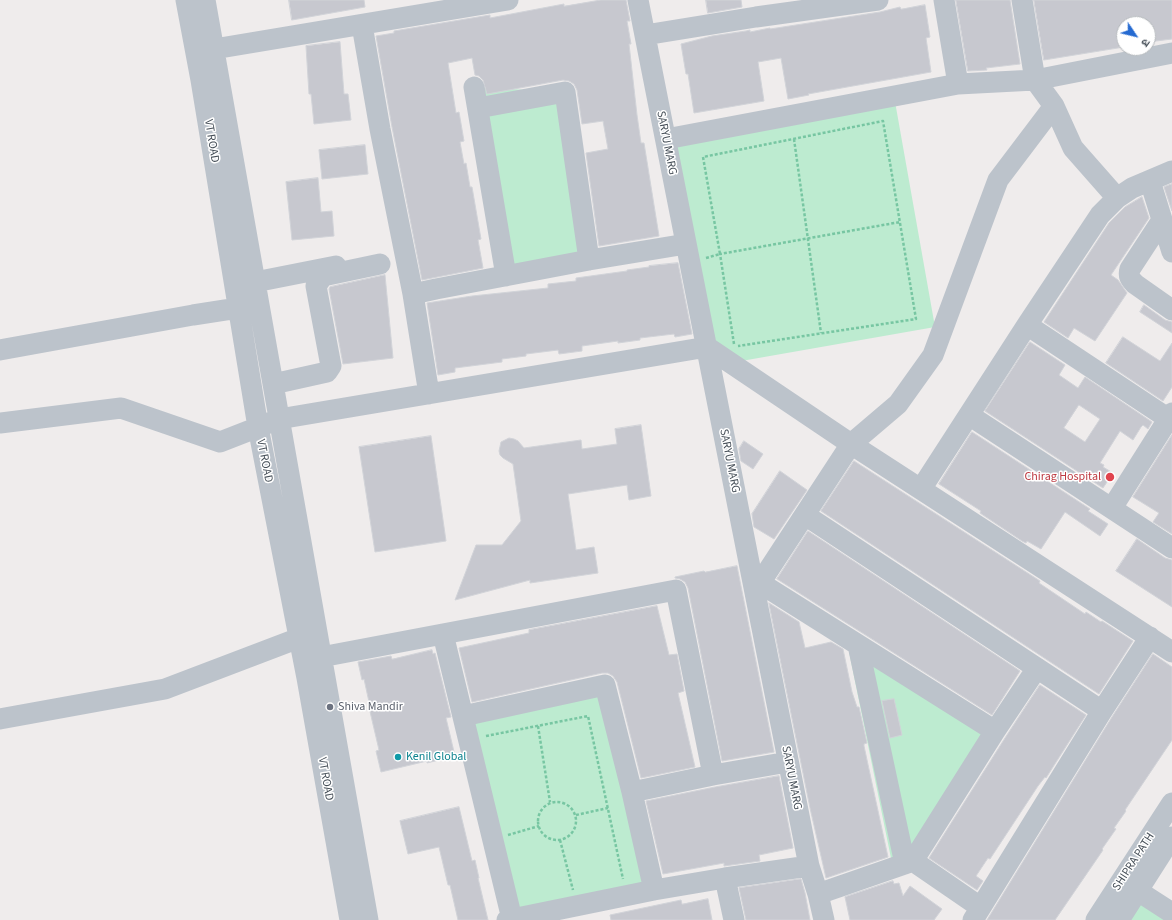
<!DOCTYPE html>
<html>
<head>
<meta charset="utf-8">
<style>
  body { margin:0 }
  #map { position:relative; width:1172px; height:920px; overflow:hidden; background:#efecec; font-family:"Source Sans 3","Noto Sans Devanagari",sans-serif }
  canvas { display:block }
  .north { position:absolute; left:1116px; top:16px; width:40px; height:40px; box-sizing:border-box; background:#fff; border:1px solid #b5b9bc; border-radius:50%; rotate:125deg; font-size:11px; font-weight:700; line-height:16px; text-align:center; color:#464f58 }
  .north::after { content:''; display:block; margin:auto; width:14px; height:18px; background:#256ad1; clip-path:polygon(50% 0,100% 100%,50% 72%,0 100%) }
</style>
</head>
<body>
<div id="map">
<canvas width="1172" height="920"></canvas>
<div class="north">उ</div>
</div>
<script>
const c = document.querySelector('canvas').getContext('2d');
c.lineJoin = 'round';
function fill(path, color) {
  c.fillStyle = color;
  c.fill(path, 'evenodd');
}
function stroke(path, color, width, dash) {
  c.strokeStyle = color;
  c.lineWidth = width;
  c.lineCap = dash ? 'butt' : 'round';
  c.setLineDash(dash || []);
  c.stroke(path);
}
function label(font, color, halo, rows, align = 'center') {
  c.font = font + ' "Source Sans 3",sans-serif';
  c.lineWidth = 3;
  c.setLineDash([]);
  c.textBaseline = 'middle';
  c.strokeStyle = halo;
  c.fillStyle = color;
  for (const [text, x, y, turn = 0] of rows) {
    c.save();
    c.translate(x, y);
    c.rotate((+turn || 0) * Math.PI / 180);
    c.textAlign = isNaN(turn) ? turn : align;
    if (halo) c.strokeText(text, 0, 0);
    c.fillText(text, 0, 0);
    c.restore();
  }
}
fill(new Path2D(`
  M 474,87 L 565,92 L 589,260 L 506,276 Z
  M 894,96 L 935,327 L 730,363 L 707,347 L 666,139 Z
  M 846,637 L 995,731 L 913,861 L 893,868 Z
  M 605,685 L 654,890 L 512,919 L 463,716 Z
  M 1138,891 L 1172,920 L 1118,920 Z`), '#bdebd0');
const building = new Path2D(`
  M 289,0 L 364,0 L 365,7 L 292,20 Z
  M 601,0 L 626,0 L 630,21 L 627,21 L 631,44 L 629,44 L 637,115 L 641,143 L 644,143 L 659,236 L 599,246 L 586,153 L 608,149 L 603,121 L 582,124 L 577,90 L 574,84 L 569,81 L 563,80 L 487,94 L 483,80 L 479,76 L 475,75 L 472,58 L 448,63 L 456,113 L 459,112 L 464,141 L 460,142 L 464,164 L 466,163 L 470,187 L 472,187 L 481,239 L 478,240 L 483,268 L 422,280 L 392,127 L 376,36 L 394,33 L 394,31 L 490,15 L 490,18 L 564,4 L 564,6 Z
  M 706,0 L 741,0 L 742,7 L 708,13 Z
  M 956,0 L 1010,0 L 1020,64 L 986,68 L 987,70 L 968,71 Z
  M 1034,0 L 1172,0 L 1172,39 L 1148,42 L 1148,24 L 1124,24 L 1124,47 L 1044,60 Z
  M 925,5 L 930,37 L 926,38 L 931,72 L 808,94 L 809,95 L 788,99 L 781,58 L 758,62 L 764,101 L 694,113 L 688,74 L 686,74 L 681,44 L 712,36 L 746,31 L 750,30 L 750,32 L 770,28 L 770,29 L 880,12 L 900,7 L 901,9 Z
  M 340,42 L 344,94 L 348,94 L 351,120 L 314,124 L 311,94 L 309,94 L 306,46 Z
  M 365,145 L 368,174 L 322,179 L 319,150 Z
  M 318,178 L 321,212 L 332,211 L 334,236 L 292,240 L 286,182 Z
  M 1172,184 L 1172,211 L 1164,187 Z
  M 1142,197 L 1149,218 L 1111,275 L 1118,280 L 1127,293 L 1095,341 L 1074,328 L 1068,338 L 1044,322 L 1109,223 L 1125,207 Z
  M 678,263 L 692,334 L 675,337 L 674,334 L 640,338 L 640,340 L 618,343 L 618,341 L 582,346 L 582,351 L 559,354 L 558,350 L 526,354 L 526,356 L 502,359 L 502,362 L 455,368 L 455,372 L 438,375 L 427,303 L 472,296 L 548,288 L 548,284 L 576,281 L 576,278 L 627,271 L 627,270 L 649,267 L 649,266 Z
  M 385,275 L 393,358 L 343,364 L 329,289 L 330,287 Z
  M 1144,305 L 1165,320 L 1172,322 L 1172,333 L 1140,312 Z
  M 1123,337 L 1160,361 L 1172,343 L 1172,387 L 1163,401 L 1106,363 Z
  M 1030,342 L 1065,365 L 1059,375 L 1078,388 L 1085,377 L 1152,422 L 1148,429 L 1143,425 L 1141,427 L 1133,440 L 1120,431 L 1100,463 L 1104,465 L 1103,467 L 1113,473 L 1103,488 L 985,411 ZM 1079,405 L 1100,419 L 1085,442 L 1064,428 Z
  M 641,425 L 651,496 L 629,500 L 627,485 L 568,494 L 576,550 L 594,547 L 598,573 L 530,583 L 530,580 L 455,600 L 476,545 L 502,545 L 521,521 L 513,464 L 503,458 L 500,455 L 499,451 L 501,442 L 509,438 L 514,439 L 518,441 L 524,448 L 581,440 L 582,449 L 617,444 L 615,429 Z
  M 972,432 L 1090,509 L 1088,511 L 1108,524 L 1100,536 L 1065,512 L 1041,549 L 1027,541 L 1026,543 L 1022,541 L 980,513 L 981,511 L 939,484 Z
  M 1172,435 L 1172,534 L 1153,522 L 1159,513 L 1133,497 Z
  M 431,436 L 446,541 L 375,552 L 359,447 Z
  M 744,441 L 763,454 L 753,469 L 741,461 L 739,449 Z
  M 854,461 L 1040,581 L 1039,583 L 1085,614 L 1086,612 L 1101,622 L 1102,621 L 1133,641 L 1099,694 L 821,511 Z
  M 780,471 L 807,490 L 774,539 L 754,527 L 752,514 Z
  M 808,531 L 1020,671 L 992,715 L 777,579 Z
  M 1137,539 L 1165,558 L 1172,560 L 1172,607 L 1116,571 Z
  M 737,566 L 774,752 L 722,761 L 688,588 L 685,582 L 680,579 L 675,578 L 675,577 L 704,571 L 705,572 Z
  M 769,603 L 799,622 L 805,648 L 831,642 L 843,649 L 852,692 L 857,707 L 859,707 L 867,743 L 864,744 L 864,746 L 888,857 L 826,878 L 810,808 Z
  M 657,606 L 669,655 L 677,654 L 684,691 L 678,693 L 695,767 L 641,778 L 617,682 L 613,676 L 608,673 L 602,673 L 472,702 L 459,648 L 529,633 L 529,630 Z
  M 432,650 L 433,654 L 435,653 L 451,717 L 446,718 L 455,756 L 427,763 L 427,761 L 381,772 L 376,751 L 379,750 L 368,703 L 369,702 L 364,679 L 362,680 L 358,662 L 391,656 L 392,659 Z
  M 1153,654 L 1172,667 L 1172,740 L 1125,810 L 1126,811 L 1114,828 L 1116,829 L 1102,849 L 1103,850 L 1055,920 L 987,920 L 1112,717 Z
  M 1040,685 L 1086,715 L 1046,778 L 1045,777 L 1038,786 L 990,859 L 988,858 L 976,876 L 983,881 L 977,890 L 929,858 L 1005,738 Z
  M 894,699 L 902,735 L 890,738 L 882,701 Z
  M 779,776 L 793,848 L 759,855 L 760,861 L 724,866 L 724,863 L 663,874 L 646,801 L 715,787 Z
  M 459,807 L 472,861 L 475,860 L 479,878 L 478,878 L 488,920 L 458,920 L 450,885 L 448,885 L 439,847 L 408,854 L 400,821 Z
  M 801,879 L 805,893 L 810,920 L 746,920 L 739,888 Z
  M 893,881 L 894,884 L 899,883 L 903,896 L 910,886 L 942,909 L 934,920 L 850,920 L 845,897 Z
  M 708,899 L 712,920 L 611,920 L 610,915 L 681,900 L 682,904 Z`);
fill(building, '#c7c8cf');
stroke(building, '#d1d3d8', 1);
stroke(new Path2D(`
  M 794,139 L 821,333
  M 706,258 L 720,254 L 703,157 L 883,121 L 916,319 L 738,346
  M 734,344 L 720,254 L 900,222
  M 538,726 L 550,802
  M 486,736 L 588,716 L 623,879
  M538 821a19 19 0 1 1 38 0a19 19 0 1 1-38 0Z
  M 576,815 L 608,808
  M 508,835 L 539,826
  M 560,840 L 573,890`), '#77c6a2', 2.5, [3, 2]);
stroke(new Path2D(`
  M 186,0 L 201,80 L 258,427 L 307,678 L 350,920
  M 205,0 L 368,920
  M 638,0 L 809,866 L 818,894 L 824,920
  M 944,0 L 958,84
  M 1022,0 L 1035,80 L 1054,106 L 1073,148 L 1117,198
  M 362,25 L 380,129 L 413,294 L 436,289 L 589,260 L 686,244
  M 645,35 L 756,17 L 878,0
  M 214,49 L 508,0
  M 474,87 L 506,276
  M 478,108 L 565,92 L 589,260
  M 666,139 L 958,84 L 1035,80 L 1172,53
  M 1150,181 L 1172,252
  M 1162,220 L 1130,269 C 1128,276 1130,279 1135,284 L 1172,310
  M 255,282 L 336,266
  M 413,294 L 429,394
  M 1027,325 L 1172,421
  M 0,350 L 193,315 L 238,308
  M 273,384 L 327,372 L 331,366 L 316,286 L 323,276 L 380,264
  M 969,415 L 1172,548
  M 0,423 L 121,408 L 220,442 L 279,419 L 707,347 L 851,444 L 1172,652
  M 921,489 L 1027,325 L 1100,215 L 1117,198 L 1132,188 L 1172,171
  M 1112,508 L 1172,413
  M 805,515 L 1102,711
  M 760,583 L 995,731
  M 754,588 L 760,583 L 851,444 L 898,404 L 933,355 L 998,180 L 1054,106
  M 443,634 L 512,919
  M 858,645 L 905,864
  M 321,657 L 676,590 L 713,775
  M 463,716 L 605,685 L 632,792 L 654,890
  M 0,719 L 165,689 L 299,638
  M 632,792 L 713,775 L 788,762
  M 725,878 L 734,920
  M 1138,891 L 1172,913
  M 818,894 L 913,861
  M 980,907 L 913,861 L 995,731 L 1037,668
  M 507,920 L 654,890 L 725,878 L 809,866
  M 973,920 L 1102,711 L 1150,637
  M 1096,920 L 1172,803
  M 1119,920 L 1172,837`), '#bcc3cb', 21);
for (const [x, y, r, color] of [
  [1110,477,5,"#e0444e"],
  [330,707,4,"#6b7280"],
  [398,757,4,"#0f9aa8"]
]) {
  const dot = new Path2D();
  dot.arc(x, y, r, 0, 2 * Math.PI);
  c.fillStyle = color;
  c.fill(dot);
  stroke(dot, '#fff', 1.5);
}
label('12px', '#464f58', '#fff', [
  ["VT ROAD",211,141,81],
  ["SARYU MARG",666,143,79],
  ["VT ROAD",264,461,79],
  ["SARYU MARG",729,461,79],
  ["SARYU MARG",791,778,79],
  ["VT ROAD",325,779,80],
  ["SHIPRA PATH",1134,862,-57]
]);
label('12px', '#be3a42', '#fff', [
  ["Chirag Hospital",1101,477]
], 'right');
label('12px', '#5b616d', '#fff', [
  ["Shiva Mandir",338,707]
], 'left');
label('12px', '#0d838f', '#fff', [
  ["Kenil Global",406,757]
], 'left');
</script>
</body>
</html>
